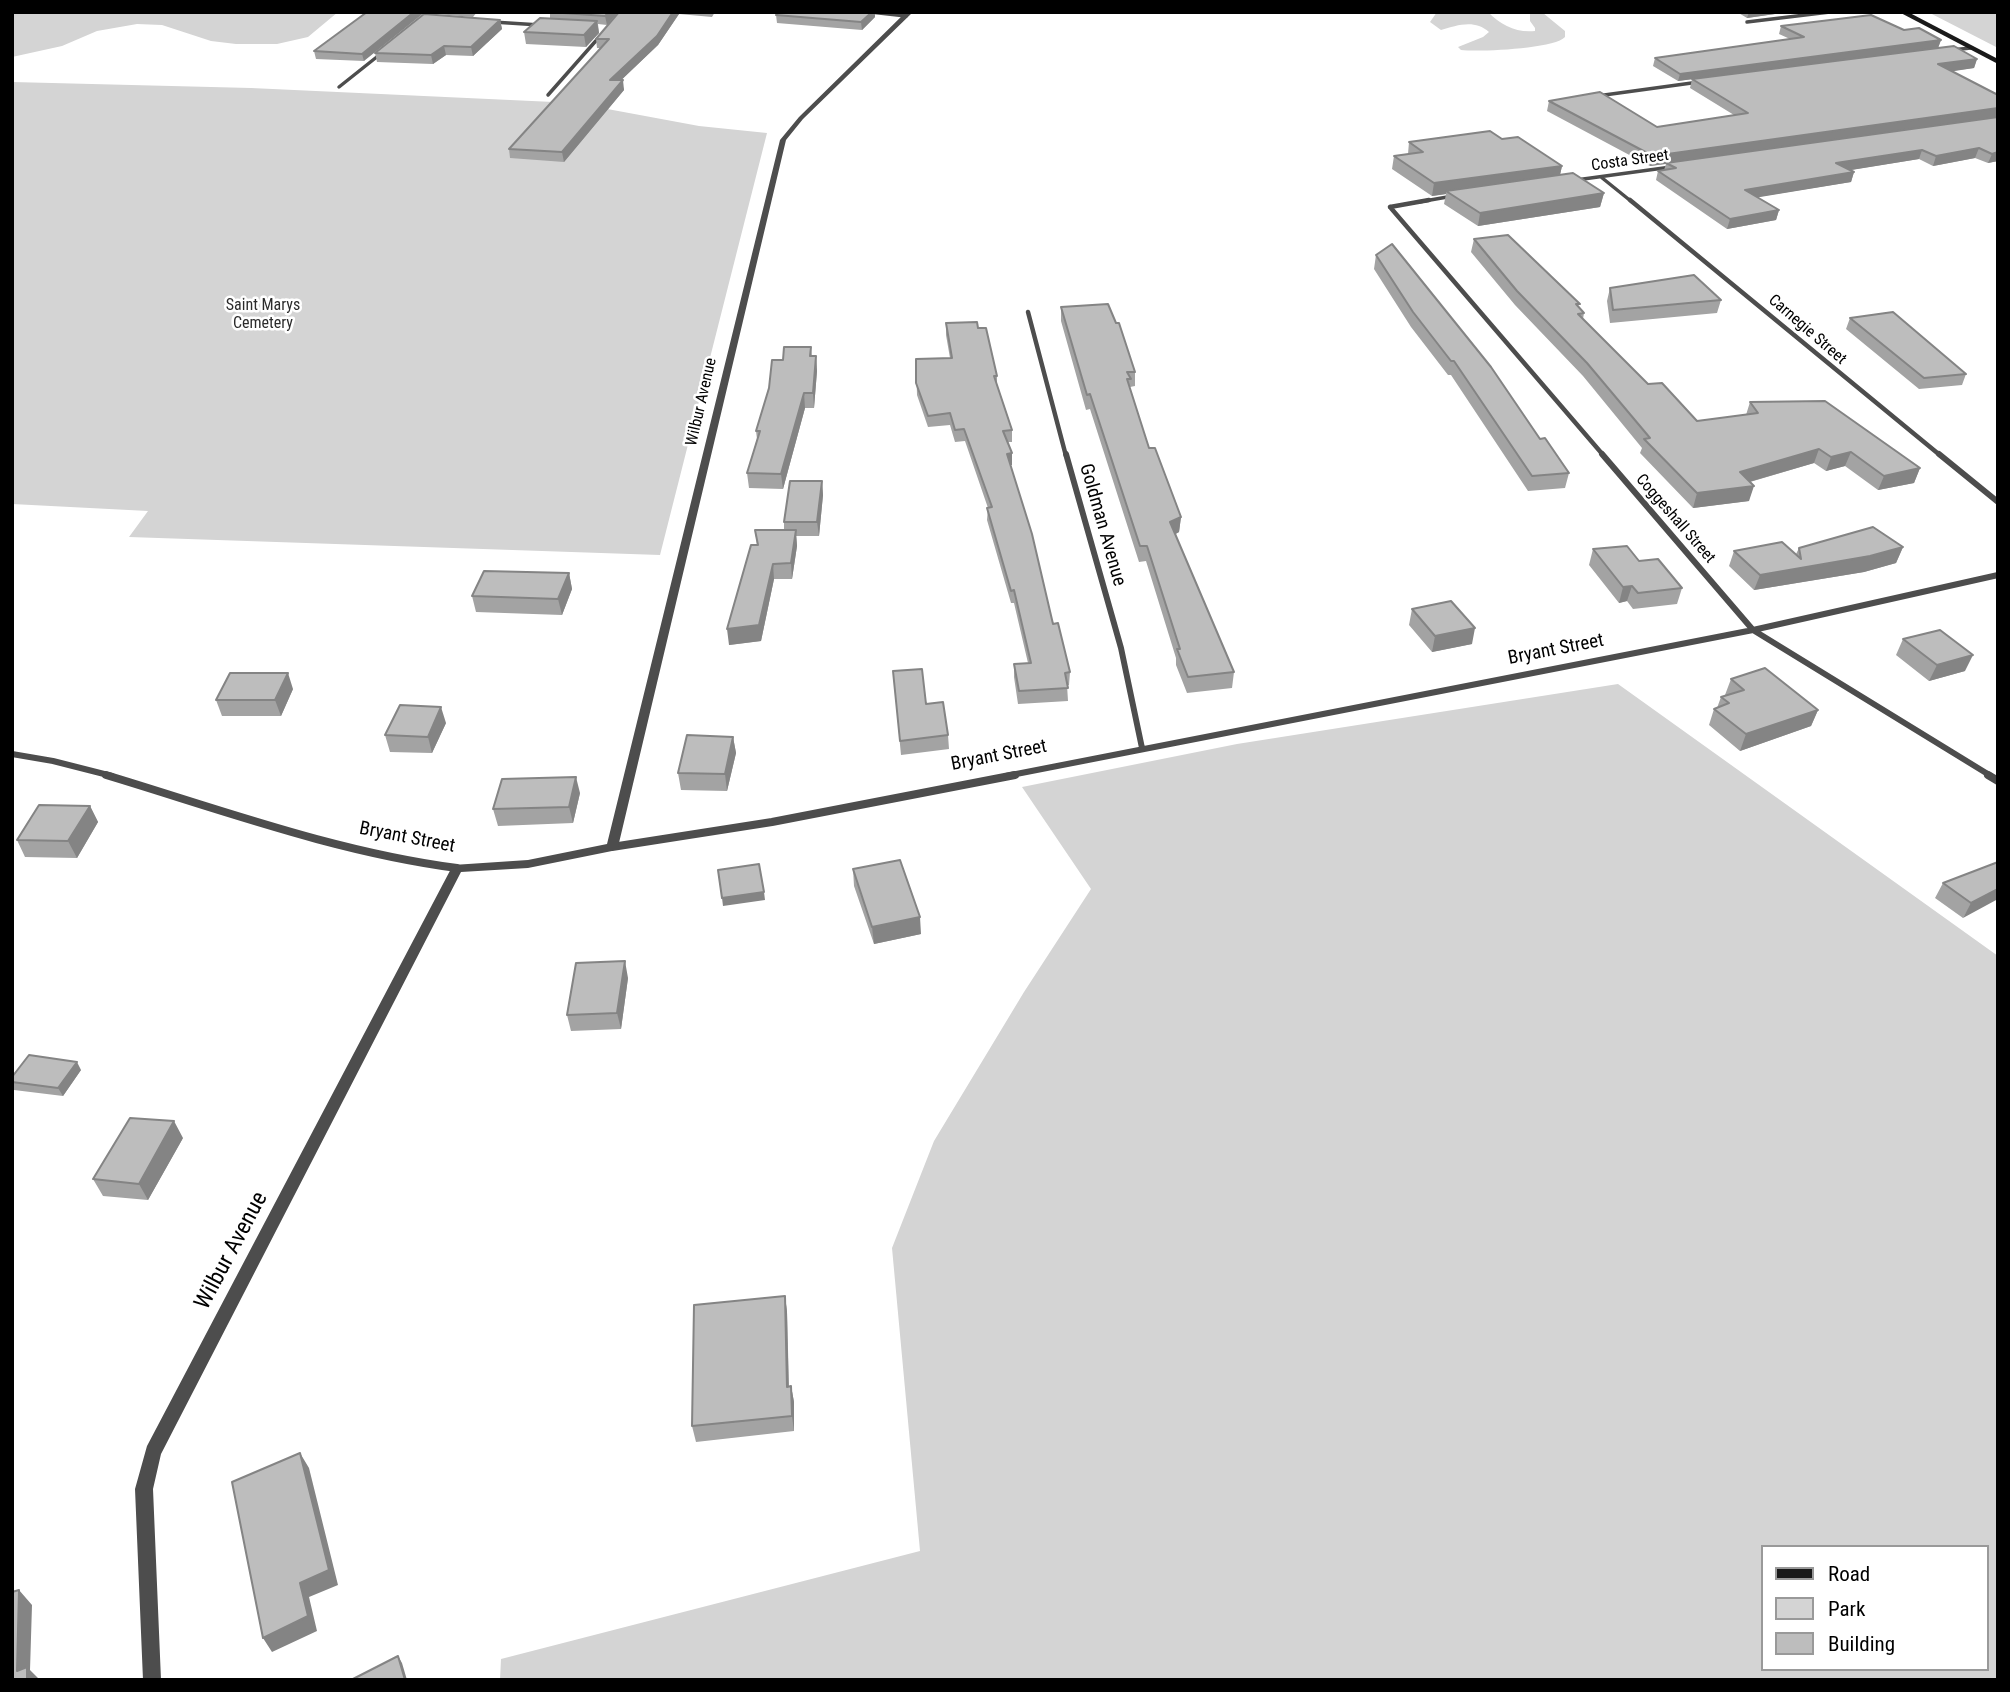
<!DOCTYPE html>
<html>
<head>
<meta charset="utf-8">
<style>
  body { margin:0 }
  #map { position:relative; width:2010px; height:1692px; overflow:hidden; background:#fff; font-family:"Roboto Condensed",sans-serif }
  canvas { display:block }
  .frame { position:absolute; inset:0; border:14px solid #000; pointer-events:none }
  .legend { position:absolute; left:1761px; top:1545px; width:228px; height:126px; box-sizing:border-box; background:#fff; border:2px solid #999; margin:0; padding:9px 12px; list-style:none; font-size:21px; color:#000 }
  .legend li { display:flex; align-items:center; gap:14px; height:35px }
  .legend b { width:35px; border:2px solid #999 }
</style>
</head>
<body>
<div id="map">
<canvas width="2010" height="1692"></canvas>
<div class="frame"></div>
<ul class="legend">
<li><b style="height:9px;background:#1a1a1a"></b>Road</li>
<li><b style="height:19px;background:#d4d4d4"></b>Park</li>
<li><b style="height:19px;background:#bdbdbd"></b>Building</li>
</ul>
</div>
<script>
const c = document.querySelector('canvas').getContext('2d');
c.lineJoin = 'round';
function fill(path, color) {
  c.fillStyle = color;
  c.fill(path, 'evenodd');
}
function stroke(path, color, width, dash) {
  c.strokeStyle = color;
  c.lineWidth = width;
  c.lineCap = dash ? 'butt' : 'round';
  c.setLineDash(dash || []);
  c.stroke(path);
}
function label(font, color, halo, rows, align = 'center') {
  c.font = font + ' "Roboto Condensed",sans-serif';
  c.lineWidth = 5;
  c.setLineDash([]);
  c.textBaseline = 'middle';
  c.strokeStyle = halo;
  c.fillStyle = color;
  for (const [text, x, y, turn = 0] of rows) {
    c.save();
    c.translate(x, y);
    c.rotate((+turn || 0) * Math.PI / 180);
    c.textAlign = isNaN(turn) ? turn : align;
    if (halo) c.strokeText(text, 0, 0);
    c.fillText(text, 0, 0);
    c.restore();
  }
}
fill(new Path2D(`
  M 12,12 L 338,12 L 308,37 L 277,44 L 236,44 L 211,41 L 162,25 L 137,24 L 97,31 L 62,46 L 12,57 Z
  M 1437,12 L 1488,12 C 1501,25 1516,33 1535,31 L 1535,28 L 1530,21 L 1530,12 L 1543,13 L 1565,31 L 1565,37 C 1554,49 1479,52 1461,50 L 1458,47 L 1483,37 L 1489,32 C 1475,19 1457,25 1441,30 L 1430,22 Z
  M 1928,12 L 1998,12 L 1998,48 Z
  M 12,82 L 251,88 L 575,103 L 699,126 L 767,133 L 660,555 L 129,537 L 148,511 L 12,504 Z
  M 1618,684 L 1998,956 L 1998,1680 L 500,1680 L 501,1659 L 920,1551 L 892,1248 L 934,1141 L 1024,992 L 1091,889 L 1022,787 L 1237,744 ZM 1763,1547 L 1987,1547 L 1987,1669 L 1763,1669 Z`), '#d4d4d4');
stroke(new Path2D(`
  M 870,12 L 906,16
  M 493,22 L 540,25
  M 1747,22 L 1830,12
  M 1951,50 L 1971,48
  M 339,87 L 383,52
  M 548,95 L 601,35
  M 1597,96 L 1699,82
  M 1601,177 L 1632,202
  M 1576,180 L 1671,167
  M 1419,202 L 1453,196`), '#4d4d4d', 3.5);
stroke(new Path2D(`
  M 1630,200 L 1941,456
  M 1390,207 L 1604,456
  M 1390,207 L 1429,200
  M 1028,312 L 1066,456`), '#4d4d4d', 4.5);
stroke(new Path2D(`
  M 1066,454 L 1121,648 L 1142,748
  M 1602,454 L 1753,630 L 1991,776
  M 1939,454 L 1998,502
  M 12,754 L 53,761 L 112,776
  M 1006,776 L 1753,630 L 1998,575`), '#4d4d4d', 6);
stroke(new Path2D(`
  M 106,775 C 222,810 336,852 457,868
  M 1988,775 L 1998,781
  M 612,847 L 772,822 L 1015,775`), '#4d4d4d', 8);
fill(new Path2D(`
  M 906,12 L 913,12 L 803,119 L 786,140 L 618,847 L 612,851 L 528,868 L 461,872 L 161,1454 L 153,1489 L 161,1680 L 143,1680 L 135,1489 L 147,1446 L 453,865 L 528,860 L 607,844 L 780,140 L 799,117 Z`), '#4d4d4d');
fill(new Path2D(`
  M 1899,12 L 1908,12 L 1998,59 L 1998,64 Z`), '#1a1a1a');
fill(new Path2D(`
  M 367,12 L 364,61 L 316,59 L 314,51 Z
  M 435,12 L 477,12 L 473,17 L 436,14 Z
  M 550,12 L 618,12 L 607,25 L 598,24 L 599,33 L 586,47 L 526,44 L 524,32 L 550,18 Z
  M 619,12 L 715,12 L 712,17 L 679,14 L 658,45 L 621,80 L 624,90 L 564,162 L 510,158 L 509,149 L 601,48 L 597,48 L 596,39 Z
  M 1737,12 L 1775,12 L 1775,14 L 1747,18 Z
  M 776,15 L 875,17 L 862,30 L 777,23 Z
  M 500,20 L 502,29 L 473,56 L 446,55 L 433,64 L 377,62 L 375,53 Z
  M 1781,26 L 1904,30 L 1941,40 L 1938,48 L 1977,59 L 1974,68 L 1951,71 L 1998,95 L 1998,161 L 1988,163 L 1975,158 L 1933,166 L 1919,159 L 1850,170 L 1854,172 L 1851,182 L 1757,197 L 1779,210 L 1776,220 L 1727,229 L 1656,180 L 1658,171 L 1664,170 L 1666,164 L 1650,166 L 1547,111 L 1549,101 L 1657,127 L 1734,115 L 1690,88 L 1692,79 L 1678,81 L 1653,66 L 1655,58 L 1790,39 L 1779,34 Z
  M 1502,139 L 1562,166 L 1560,175 L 1604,193 L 1600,207 L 1478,226 L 1444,204 L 1446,194 L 1432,196 L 1392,169 L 1394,156 L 1408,154 L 1409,142 Z
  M 1474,239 L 1579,308 L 1584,313 L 1583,319 L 1648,384 L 1697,421 L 1746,415 L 1750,402 L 1920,468 L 1914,483 L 1878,490 L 1845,466 L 1826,471 L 1814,463 L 1750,482 L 1749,501 L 1693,508 L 1640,453 L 1642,448 L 1583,376 L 1515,305 L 1471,252 Z
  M 1376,255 L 1569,473 L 1565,488 L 1528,491 L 1451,375 L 1448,375 L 1411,327 L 1374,269 Z
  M 1610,288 L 1721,300 L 1717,313 L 1610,323 L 1607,301 Z
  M 1061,307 L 1135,372 L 1135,386 L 1130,387 L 1130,390 L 1149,448 L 1181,517 L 1179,532 L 1175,534 L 1234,672 L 1232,688 L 1187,693 L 1176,665 L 1176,658 L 1146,561 L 1139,562 L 1090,409 L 1086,410 L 1061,321 Z
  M 1850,318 L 1966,374 L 1962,385 L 1919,389 L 1846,329 Z
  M 946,323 L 978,328 L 997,376 L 997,385 L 1012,430 L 1012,442 L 1008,442 L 1011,465 L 1053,624 L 1070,672 L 1069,685 L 1067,685 L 1068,701 L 1018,704 L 1014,677 L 1014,664 L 1028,663 L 1014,603 L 1011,603 L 987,520 L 988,508 L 965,441 L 955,442 L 950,425 L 928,427 L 917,395 L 916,359 L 950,358 L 946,335 Z
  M 811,347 L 812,356 L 816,356 L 817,371 L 814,408 L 805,408 L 783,489 L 749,488 L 747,473 L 757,439 L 756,431 Z
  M 822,481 L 823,495 L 819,536 L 796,536 L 797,546 L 792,579 L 774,579 L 761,641 L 729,645 L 757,545 L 755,530 L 784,530 L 784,522 Z
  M 1903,547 L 1896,563 L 1864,572 L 1754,590 L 1729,566 L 1734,551 L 1796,554 L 1799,548 Z
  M 1593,549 L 1639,561 L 1682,588 L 1677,604 L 1633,609 L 1627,601 L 1619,603 L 1589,565 Z
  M 569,573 L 572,589 L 562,615 L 476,612 L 472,596 Z
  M 1412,609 L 1472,644 L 1432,652 L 1409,625 Z
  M 1903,639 L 1965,671 L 1929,681 L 1896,655 Z
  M 893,671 L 926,704 L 948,735 L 949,749 L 901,755 Z
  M 1731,679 L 1818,710 L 1811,726 L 1740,751 L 1709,725 L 1714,709 L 1717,708 L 1721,697 L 1726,695 L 1725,695 Z
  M 293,689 L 281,716 L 222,716 L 216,700 Z
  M 446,723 L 432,753 L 390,752 L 385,735 Z
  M 733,737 L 736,753 L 727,791 L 681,790 L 678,773 Z
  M 580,793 L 573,823 L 498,826 L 493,809 Z
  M 90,806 L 98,822 L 77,858 L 25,857 L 17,840 Z
  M 1998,862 L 1963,918 L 1935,898 L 1943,883 Z
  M 853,869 L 921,934 L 874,944 L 854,886 Z
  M 628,978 L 621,1029 L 571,1031 L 567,1015 Z
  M 81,1070 L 63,1096 L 14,1090 L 12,1087 L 12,1077 Z
  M 183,1138 L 148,1200 L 103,1196 L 93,1179 Z
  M 785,1296 L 787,1312 L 789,1387 L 791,1386 L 794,1402 L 794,1431 L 696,1442 L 692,1426 Z`), '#a3a3a3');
fill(new Path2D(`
  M 414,12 L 425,12 L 364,61 L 362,54 Z
  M 609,12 L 618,12 L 607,25 L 605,16 Z
  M 673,12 L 678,12 L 679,14 L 658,45 L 612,89 L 610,80 Z
  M 872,12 L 875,12 L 875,17 L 862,30 L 861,22 Z
  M 1749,12 L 1775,12 L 1775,14 L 1747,18 Z
  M 500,20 L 502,29 L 473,56 L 471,47 Z
  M 597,21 L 599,33 L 586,47 L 584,35 Z
  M 1941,40 L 1938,48 L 1678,81 L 1680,74 Z
  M 444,46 L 446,55 L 433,64 L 431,55 Z
  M 1977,59 L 1974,68 L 1935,74 L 1938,64 Z
  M 623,80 L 624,90 L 564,162 L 562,152 Z
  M 1998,108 L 1997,117 L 1650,166 L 1653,156 Z
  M 1979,148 L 1975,158 L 1933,166 L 1936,156 Z
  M 1922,150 L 1919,159 L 1833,173 L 1836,163 Z
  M 1998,152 L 1998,161 L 1988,163 L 1992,154 Z
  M 1562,166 L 1559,179 L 1446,191 L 1446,194 L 1432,196 L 1434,183 Z
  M 1854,172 L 1851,182 L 1742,200 L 1745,190 Z
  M 1604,193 L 1600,207 L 1478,226 L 1480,213 Z
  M 1779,210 L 1776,220 L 1727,229 L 1730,219 Z
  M 816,356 L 817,371 L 814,408 L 813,393 Z
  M 804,393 L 805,408 L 783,489 L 781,474 Z
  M 1819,449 L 1814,463 L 1735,486 L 1740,472 Z
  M 1851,452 L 1845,466 L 1826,471 L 1831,457 Z
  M 1012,453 L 1012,465 L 1007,465 L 1007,454 Z
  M 1920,468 L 1914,483 L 1878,490 L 1884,476 Z
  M 822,481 L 823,495 L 819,536 L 817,522 Z
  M 1754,486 L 1749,501 L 1693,508 L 1697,493 Z
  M 1181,517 L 1179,532 L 1169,538 L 1170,522 Z
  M 796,530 L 797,546 L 792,579 L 791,563 Z
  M 1903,547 L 1896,563 L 1864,572 L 1754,590 L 1760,575 Z
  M 773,564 L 774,579 L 761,641 L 729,645 L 727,629 Z
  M 569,573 L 572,589 L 562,615 L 558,599 Z
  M 1632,586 L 1627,601 L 1619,603 L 1623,587 Z
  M 1475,628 L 1472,644 L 1432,652 L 1435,636 Z
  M 1973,655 L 1965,671 L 1929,681 L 1937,665 Z
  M 288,673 L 293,689 L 281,716 L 275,700 Z
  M 441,707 L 446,723 L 432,753 L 428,737 Z
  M 1818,710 L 1811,726 L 1740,751 L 1746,734 Z
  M 733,737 L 736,753 L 727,791 L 725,774 Z
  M 576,777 L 580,793 L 573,823 L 569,807 Z
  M 90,806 L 98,822 L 77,858 L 68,841 Z
  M 1998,889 L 1998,899 L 1963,918 L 1971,903 Z
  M 764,892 L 765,900 L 723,906 L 722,898 Z
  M 920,917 L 921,934 L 874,944 L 872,927 Z
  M 625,961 L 628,978 L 621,1029 L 617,1013 Z
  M 77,1062 L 81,1070 L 63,1096 L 58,1088 Z
  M 174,1121 L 183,1138 L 148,1200 L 139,1184 Z
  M 785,1296 L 787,1312 L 789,1402 L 787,1387 Z
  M 791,1386 L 794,1402 L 794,1431 L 792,1416 Z
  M 300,1453 L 309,1468 L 338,1585 L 309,1597 L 317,1631 L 272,1652 L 263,1638 L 300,1583 Z
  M 19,1590 L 32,1605 L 30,1670 L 40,1680 L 26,1680 L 17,1671 Z
  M 398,1656 L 402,1663 L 407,1680 L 405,1680 Z`), '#848484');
const building = new Path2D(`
  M 367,12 L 414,12 L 362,54 L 314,51 Z
  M 549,12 L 609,12 L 605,16 Z
  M 619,12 L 673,12 L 657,36 L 610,80 L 623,80 L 562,152 L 509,149 L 609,39 L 596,39 Z
  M 779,12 L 872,12 L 861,22 L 776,15 Z
  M 424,14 L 500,20 L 471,47 L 444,46 L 431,55 L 375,53 Z
  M 1871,15 L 1904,30 L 1919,28 L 1941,40 L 1680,74 L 1655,58 L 1804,37 L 1781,26 Z
  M 540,18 L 597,21 L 584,35 L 524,32 Z
  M 1954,46 L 1977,59 L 1938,64 L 1998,95 L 1998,108 L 1653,156 L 1549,101 L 1600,92 L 1657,127 L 1748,113 L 1692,79 Z
  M 1998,117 L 1998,152 L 1992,154 L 1979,148 L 1936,156 L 1922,150 L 1836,163 L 1854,172 L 1745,190 L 1779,210 L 1730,219 L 1658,171 L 1676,168 L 1666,163 Z
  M 1490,131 L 1502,139 L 1518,137 L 1562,166 L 1434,183 L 1394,156 L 1423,152 L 1409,142 Z
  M 1573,173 L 1604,193 L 1480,213 L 1446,191 Z
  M 1508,235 L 1580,304 L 1576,304 L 1584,313 L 1578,314 L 1648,384 L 1662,383 L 1697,421 L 1758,413 L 1750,402 L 1825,401 L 1920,468 L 1884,476 L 1851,452 L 1831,457 L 1819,449 L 1740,472 L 1754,486 L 1697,493 L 1644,439 L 1650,438 L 1587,363 L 1517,291 L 1474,239 Z
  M 1392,244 L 1491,367 L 1540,439 L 1545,438 L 1569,473 L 1532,476 L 1454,361 L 1451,361 L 1413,312 L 1376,255 Z
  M 1694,275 L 1721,300 L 1613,310 L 1610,288 Z
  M 1108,304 L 1116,323 L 1119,323 L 1135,372 L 1127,372 L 1131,379 L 1127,379 L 1149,448 L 1155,448 L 1181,517 L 1170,522 L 1234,672 L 1188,677 L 1177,649 L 1180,649 L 1147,546 L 1140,546 L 1090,394 L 1087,395 L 1061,307 Z
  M 1893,312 L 1966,374 L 1924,378 L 1850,318 Z
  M 977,322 L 978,328 L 986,328 L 997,376 L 994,376 L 1012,430 L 1003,431 L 1012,453 L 1007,454 L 1032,534 L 1053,624 L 1058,623 L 1070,672 L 1065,673 L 1068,688 L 1019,691 L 1014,664 L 1031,663 L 1014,590 L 1011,591 L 987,508 L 992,507 L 964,429 L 955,430 L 950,413 L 928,416 L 916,383 L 916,359 L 952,358 L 946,323 Z
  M 784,347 L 811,347 L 810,356 L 816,356 L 813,393 L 804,393 L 781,474 L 747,473 L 760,431 L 756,431 L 769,388 L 772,360 L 783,360 Z
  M 790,481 L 822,481 L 817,522 L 784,522 Z
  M 1873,527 L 1903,547 L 1870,556 L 1760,575 L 1734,551 L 1782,542 L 1801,559 L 1799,548 Z
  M 755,530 L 796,530 L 791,563 L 773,564 L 759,625 L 727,629 L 751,545 L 758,545 Z
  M 1627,546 L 1639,561 L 1658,559 L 1682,588 L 1638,593 L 1632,586 L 1623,587 L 1593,549 Z
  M 484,571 L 569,573 L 558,599 L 472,596 Z
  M 1451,601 L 1475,628 L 1435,636 L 1412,609 Z
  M 1940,630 L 1973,655 L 1937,665 L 1903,639 Z
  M 1765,668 L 1818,710 L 1746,734 L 1714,709 L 1729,703 L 1721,697 L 1744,690 L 1731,679 Z
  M 922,669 L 926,704 L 943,702 L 948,735 L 900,741 L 893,671 Z
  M 230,673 L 288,673 L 275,700 L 216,700 Z
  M 400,705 L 441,707 L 428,737 L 385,735 Z
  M 687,735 L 733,737 L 725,774 L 678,773 Z
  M 576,777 L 569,807 L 493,809 L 502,779 Z
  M 39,805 L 90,806 L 68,841 L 17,840 Z
  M 900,860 L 920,917 L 872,927 L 853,869 Z
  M 1998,862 L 1998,889 L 1971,903 L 1943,883 Z
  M 759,864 L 764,892 L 722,898 L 718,870 Z
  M 625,961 L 617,1013 L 567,1015 L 576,963 Z
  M 29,1055 L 77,1062 L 58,1088 L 12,1082 L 12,1077 Z
  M 130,1118 L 174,1121 L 139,1184 L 93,1179 Z
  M 785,1296 L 787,1387 L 791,1386 L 792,1416 L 692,1426 L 694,1305 Z
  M 300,1453 L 329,1570 L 300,1583 L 308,1616 L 263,1638 L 232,1482 Z
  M 19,1590 L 17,1671 L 27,1667 L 27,1680 L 12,1680 L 12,1592 Z
  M 398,1656 L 405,1680 L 351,1680 Z`);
fill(building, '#bdbdbd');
stroke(building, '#848484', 2);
label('16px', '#000', '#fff', [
  ["Costa Street",1630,161,-8],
  ["Carnegie Street",1807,330,41],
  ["Wilbur Avenue",702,402,-77],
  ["Coggeshall Street",1675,519,49]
]);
label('16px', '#2b2b2b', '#fff', [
  ["Saint Marys",263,306],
  ["Cemetery",263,324]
]);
label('19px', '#000', '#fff', [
  ["Goldman Avenue",1102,525,74],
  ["Bryant Street",1556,650,-11],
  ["Bryant Street",999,756,-11],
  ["Bryant Street",407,838,11]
]);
label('23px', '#000', '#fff', [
  ["Wilbur Avenue",232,1251,-62]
]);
</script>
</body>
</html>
